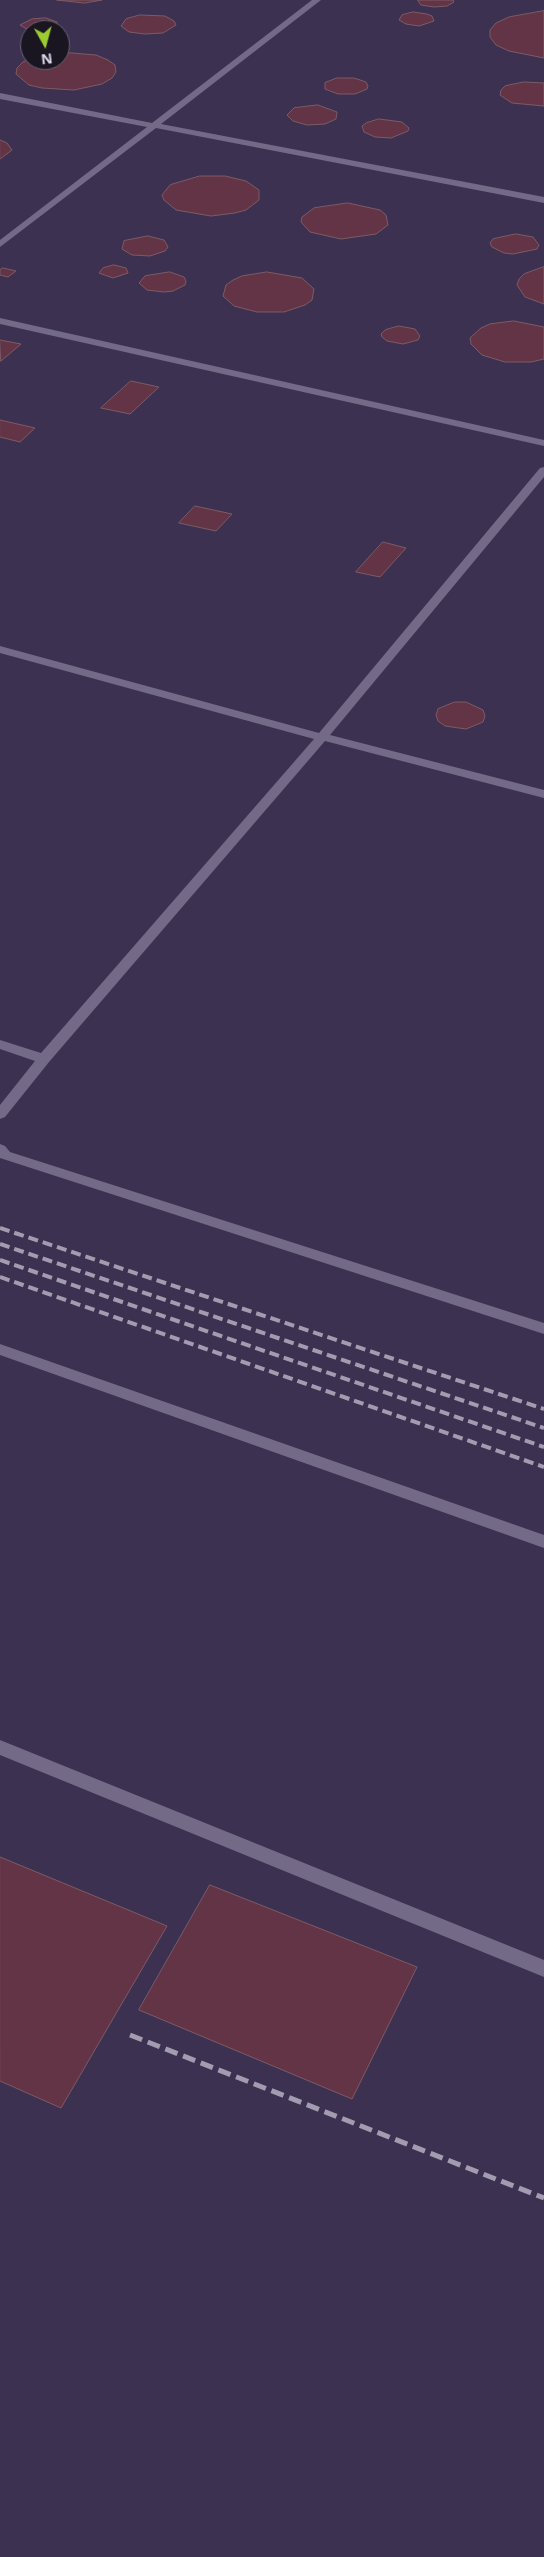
<!DOCTYPE html>
<html>
<head>
<meta charset="utf-8">
<style>
  body { margin:0 }
  #map { position:relative; width:544px; height:2557px; overflow:hidden; background:#332a44; font-family:"Noto Sans",sans-serif }
  canvas { display:block }
  .north { position:absolute; left:20px; top:20px; width:50px; height:50px; box-sizing:border-box; background:#191521; border:1px solid #686371; border-radius:50%; rotate:173deg; font-size:14px; font-weight:700; line-height:20px; text-align:center; color:#ded9ea }
  .north::after { content:''; display:block; margin:auto; width:18px; height:22px; background:#9cca31; clip-path:polygon(50% 0,100% 100%,50% 72%,0 100%) }
</style>
</head>
<body>
<div id="map">
<canvas width="544" height="2557"></canvas>
<div class="north">N</div>
</div>
<script>
const c = document.querySelector('canvas').getContext('2d');
c.lineJoin = 'round';
function fill(path, color) {
  c.fillStyle = color;
  c.fill(path, 'evenodd');
}
function stroke(path, color, width, dash) {
  c.strokeStyle = color;
  c.lineWidth = width;
  c.lineCap = dash ? 'butt' : 'round';
  c.setLineDash(dash || []);
  c.stroke(path);
}
fill(new Path2D(`
  M 0,0 L 544,0 L 544,2557 L 0,2557 ZM 30,30 L 60,30 L 60,60 L 30,60 Z`), '#3d3151');
const building = new Path2D(`
  M 57,0 L 102,0 L 85,3 Z
  M 418,0 L 453,0 L 454,2 L 447,6 L 434,7 L 421,5 Z
  M 544,11 L 544,58 L 509,51 L 496,45 L 490,37 L 490,30 L 496,23 L 509,17 Z
  M 413,12 L 427,14 L 432,16 L 434,21 L 419,26 L 406,24 L 399,20 L 402,15 Z
  M 140,15 L 165,16 L 174,21 L 176,25 L 163,33 L 145,34 L 129,32 L 121,26 L 126,19 Z
  M 46,18 L 57,22 L 57,27 L 50,30 L 30,31 L 20,25 L 32,19 Z
  M 60,52 L 96,55 L 108,60 L 115,65 L 116,72 L 112,78 L 102,84 L 74,90 L 42,88 L 29,85 L 16,74 L 17,68 L 23,62 L 30,59 L 60,60 Z
  M 337,78 L 354,78 L 366,82 L 368,86 L 367,89 L 355,94 L 338,94 L 325,89 L 325,83 Z
  M 524,82 L 544,83 L 544,106 L 512,103 L 500,95 L 501,90 L 505,86 Z
  M 318,105 L 337,112 L 336,119 L 325,124 L 307,125 L 293,121 L 287,115 L 294,108 Z
  M 379,119 L 402,122 L 409,128 L 408,131 L 391,138 L 375,137 L 364,132 L 362,126 L 366,123 Z
  M 0,140 L 7,143 L 12,150 L 0,159 Z
  M 200,176 L 225,176 L 246,181 L 259,190 L 259,200 L 246,210 L 235,213 L 211,216 L 176,210 L 164,200 L 162,195 L 170,185 Z
  M 348,203 L 380,210 L 386,215 L 388,225 L 376,234 L 341,239 L 310,232 L 301,222 L 302,217 L 314,208 Z
  M 516,234 L 533,237 L 539,245 L 537,249 L 513,254 L 504,253 L 492,247 L 490,243 L 493,239 Z
  M 148,236 L 164,240 L 168,247 L 165,251 L 150,256 L 132,255 L 122,249 L 124,241 Z
  M 114,265 L 126,268 L 128,273 L 113,278 L 99,273 L 103,268 Z
  M 544,267 L 544,304 L 525,297 L 517,285 L 519,279 L 524,274 Z
  M 3,268 L 16,271 L 8,277 L 0,275 L 0,270 Z
  M 170,272 L 184,277 L 186,281 L 185,285 L 173,291 L 164,292 L 147,290 L 139,283 L 145,276 Z
  M 267,272 L 302,278 L 314,289 L 312,300 L 305,305 L 284,312 L 257,312 L 234,306 L 223,296 L 226,285 L 233,280 L 242,276 Z
  M 514,321 L 544,327 L 544,359 L 531,362 L 505,362 L 482,355 L 471,344 L 470,338 L 481,328 L 490,324 Z
  M 399,326 L 415,329 L 420,336 L 418,340 L 403,344 L 387,341 L 382,337 L 381,334 L 385,330 Z
  M 0,340 L 21,344 L 1,361 Z
  M 131,381 L 159,387 L 130,414 L 101,408 Z
  M 0,420 L 35,428 L 20,442 L 0,437 Z
  M 195,506 L 232,514 L 216,531 L 179,523 Z
  M 383,542 L 406,548 L 380,577 L 356,572 Z
  M 455,702 L 466,702 L 483,710 L 485,716 L 483,722 L 466,729 L 445,726 L 438,721 L 436,715 L 438,709 Z
  M 0,1857 L 167,1926 L 61,2108 L 0,2081 Z
  M 210,1885 L 417,1967 L 352,2099 L 139,2010 Z`);
fill(building, '#633445');
stroke(building, '#7c5b66', 1);
fill(new Path2D(`
  M 312,0 L 321,0 L 161,124 L 544,197 L 544,203 L 156,128 L 0,247 L 0,240 L 147,127 L 0,99 L 0,93 L 152,123 Z
  M 0,318 L 544,440 L 544,446 L 0,324 Z
  M 544,467 L 544,477 L 330,735 L 544,790 L 544,798 L 325,741 L 49,1062 L 5,1117 L 0,1119 L 0,1105 L 35,1061 L 0,1049 L 0,1040 L 41,1053 L 314,739 L 0,653 L 0,646 L 319,733 L 540,468 Z
  M 0,1144 L 5,1146 L 10,1152 L 544,1323 L 544,1334 L 0,1158 Z
  M 0,1344 L 544,1535 L 544,1548 L 0,1355 Z
  M 0,1740 L 544,1960 L 544,1977 L 0,1755 Z`), '#736a87');
stroke(new Path2D(`
  M 0,1228 L 544,1409
  M 0,1244 L 544,1428
  M 0,1260 L 544,1447
  M 0,1277 L 544,1467`), '#a29cb0', 4, [10, 5]);
stroke(new Path2D(`
  M 130,2035 L 544,2198`), '#a29cb0', 5, [13, 6]);
</script>
</body>
</html>
